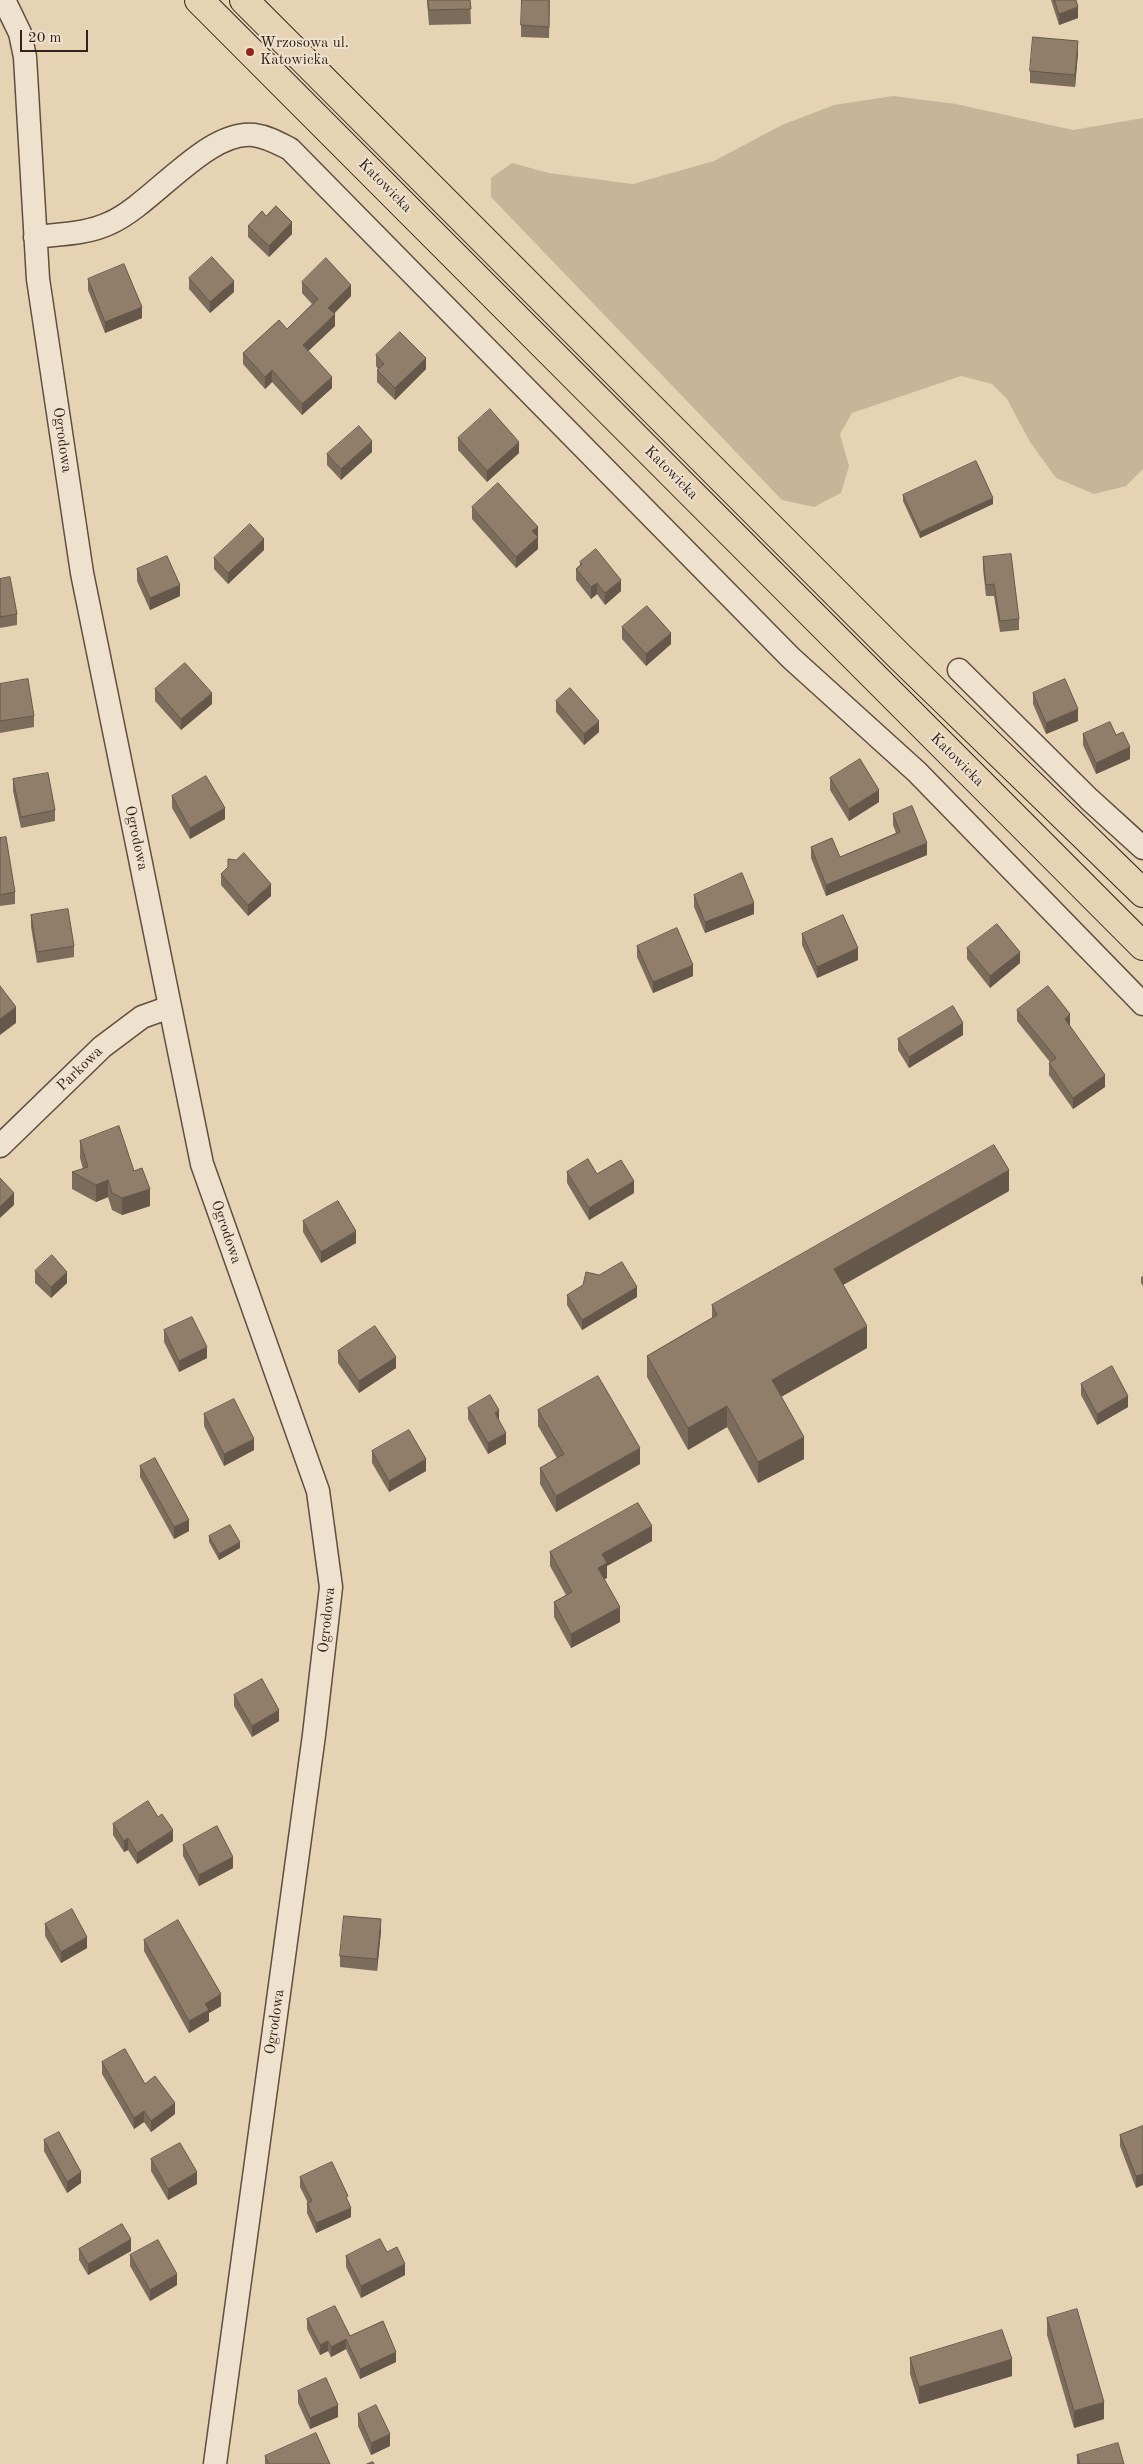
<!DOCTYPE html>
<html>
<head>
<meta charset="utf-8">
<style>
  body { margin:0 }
  #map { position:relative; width:1143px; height:2464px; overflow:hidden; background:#e5d3b4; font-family:"Old Standard TT",serif }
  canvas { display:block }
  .scale { position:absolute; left:20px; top:30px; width:68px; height:22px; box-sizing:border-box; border:2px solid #34211a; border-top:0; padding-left:6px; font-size:15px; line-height:18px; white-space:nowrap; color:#34211a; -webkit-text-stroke:4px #eee2ce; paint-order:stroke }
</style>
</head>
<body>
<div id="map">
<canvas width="1143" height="2464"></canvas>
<div class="scale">20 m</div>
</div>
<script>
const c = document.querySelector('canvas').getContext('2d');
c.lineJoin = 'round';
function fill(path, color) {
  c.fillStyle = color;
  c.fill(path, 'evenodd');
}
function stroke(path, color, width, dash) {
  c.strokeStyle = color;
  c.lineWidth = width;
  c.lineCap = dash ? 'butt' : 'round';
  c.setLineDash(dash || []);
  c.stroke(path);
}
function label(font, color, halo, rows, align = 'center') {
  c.font = font + ' "Old Standard TT",serif';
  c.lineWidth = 4;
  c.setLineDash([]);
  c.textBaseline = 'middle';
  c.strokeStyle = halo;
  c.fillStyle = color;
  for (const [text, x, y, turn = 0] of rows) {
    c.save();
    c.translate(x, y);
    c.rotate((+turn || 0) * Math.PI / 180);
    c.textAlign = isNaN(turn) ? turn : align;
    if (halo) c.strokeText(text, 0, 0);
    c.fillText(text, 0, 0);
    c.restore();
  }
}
fill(new Path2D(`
  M 893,96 L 956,104 L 1073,130 L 1143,118 L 1143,469 L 1126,486 L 1094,494 L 1056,478 L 1030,442 L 1007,399 L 992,384 L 961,376 L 852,413 L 840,434 L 849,466 L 841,493 L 814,507 L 782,500 L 491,197 L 491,178 L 512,163 L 549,173 L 633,184 L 714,161 L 782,125 L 834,105 Z`), '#c7b59a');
const street = new Path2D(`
  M 4,0 L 20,33 L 25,57 L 38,279 L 82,573 L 202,1164 L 318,1491 L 331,1587 L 314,1735 L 215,2464
  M 35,237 C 61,234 87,234 110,223 C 153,204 207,129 254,135 C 268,137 278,143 290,149 L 791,658 L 917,772 L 1143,1004
  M 959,670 L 1089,799 L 1143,848
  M 0,1146 L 102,1047 L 142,1017 L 170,1007`);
const primary = new Path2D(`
  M 199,0 L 1143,946
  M 244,0 L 899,656 L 1143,893`);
stroke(street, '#604e40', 25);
stroke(primary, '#34211a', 30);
stroke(street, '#eee2ce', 22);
stroke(primary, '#e5d3b4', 28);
fill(new Path2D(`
  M 427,0 L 470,0 L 471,24 L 429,25 Z
  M 550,0 L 549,38 L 521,37 L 521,25 Z
  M 1051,0 L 1076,0 L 1078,18 L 1059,25 Z
  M 1078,53 L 1075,87 L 1030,83 L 1030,71 Z
  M 266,216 L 292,234 L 269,257 L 248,237 L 248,226 Z
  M 189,278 L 234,292 L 210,313 L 189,289 Z
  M 88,279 L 142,318 L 105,333 L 88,290 Z
  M 302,282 L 351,296 L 334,314 L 335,326 L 308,351 L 332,388 L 302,415 L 272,382 L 265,389 L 243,364 L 243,353 L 287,329 L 312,304 L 302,293 Z
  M 376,355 L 426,369 L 395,400 L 377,382 L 377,370 L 378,369 L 376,366 Z
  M 458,438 L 519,453 L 487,482 L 458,450 Z
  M 372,452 L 341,480 L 327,465 L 327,454 Z
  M 903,495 L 993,504 L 920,538 L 903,501 Z
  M 472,507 L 538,527 L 538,549 L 516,568 L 472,519 Z
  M 264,550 L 228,584 L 214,569 L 214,558 Z
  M 983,557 L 1019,619 L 1019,630 L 1000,632 L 994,596 L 986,596 L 983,569 Z
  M 580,562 L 621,591 L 605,605 L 597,594 L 591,599 L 576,580 L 576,569 L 580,565 Z
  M 137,569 L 180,596 L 150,610 L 137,581 Z
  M 0,579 L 17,614 L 17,625 L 0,628 Z
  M 622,627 L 671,644 L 646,666 L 622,639 Z
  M 0,684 L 34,716 L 34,727 L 0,733 Z
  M 155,689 L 212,704 L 181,730 L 155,701 Z
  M 1033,693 L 1078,721 L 1046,734 L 1033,704 Z
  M 556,701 L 599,732 L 584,745 L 556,712 Z
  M 1083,734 L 1116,735 L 1130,759 L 1096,774 L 1083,745 Z
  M 830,778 L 879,802 L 849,821 L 830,790 Z
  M 13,779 L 55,810 L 55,821 L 21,828 L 13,791 Z
  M 172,796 L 225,819 L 190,839 L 172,808 Z
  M 893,814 L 927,855 L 826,896 L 811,858 L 811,847 L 840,857 L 896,833 L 893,825 Z
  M 0,838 L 15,892 L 15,904 L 0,906 Z
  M 228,859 L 271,896 L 248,916 L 221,885 L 221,874 L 228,868 Z
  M 694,895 L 754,914 L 705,933 L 694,907 Z
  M 31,915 L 74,946 L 74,957 L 37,963 L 31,927 Z
  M 802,934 L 858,960 L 817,978 L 802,945 Z
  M 637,946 L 693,976 L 653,993 L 637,957 Z
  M 967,948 L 1020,963 L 990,988 L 967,959 Z
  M 1017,1010 L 1070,1026 L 1105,1087 L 1073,1109 L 1049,1075 L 1049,1063 L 1050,1062 L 1017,1021 Z
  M 963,1035 L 909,1068 L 898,1050 L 898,1039 Z
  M 80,1141 L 134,1171 L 150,1206 L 122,1215 L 112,1210 L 108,1197 L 96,1202 L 72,1189 L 72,1172 L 83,1169 L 80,1158 Z
  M 567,1172 L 597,1174 L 634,1193 L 589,1220 L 567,1183 Z
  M 1009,1191 L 843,1285 L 867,1348 L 781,1397 L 804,1459 L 758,1483 L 727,1427 L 688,1450 L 647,1377 L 647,1356 L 712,1318 L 712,1305 Z
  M 303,1221 L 356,1243 L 321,1263 L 303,1232 Z
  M 35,1271 L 67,1283 L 51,1298 L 35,1283 Z
  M 1143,1276 L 1143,1286 L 1141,1283 L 1141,1277 Z
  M 567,1295 L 637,1297 L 582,1330 L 567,1305 Z
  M 164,1330 L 207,1358 L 179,1372 L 164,1342 Z
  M 338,1351 L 396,1368 L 359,1393 L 338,1363 Z
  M 1081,1384 L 1128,1407 L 1097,1425 L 1081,1395 Z
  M 468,1408 L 506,1444 L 488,1454 L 468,1419 Z
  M 538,1410 L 640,1464 L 556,1512 L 540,1484 L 540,1468 L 557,1458 L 538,1426 Z
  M 204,1414 L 254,1450 L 224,1466 L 204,1426 Z
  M 372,1451 L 426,1471 L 389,1492 L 372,1463 Z
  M 140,1466 L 189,1531 L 174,1539 L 140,1477 Z
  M 209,1536 L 240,1548 L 219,1560 L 209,1542 Z
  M 652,1541 L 607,1566 L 607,1578 L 604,1579 L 620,1622 L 571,1648 L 554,1617 L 554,1602 L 566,1595 L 550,1566 L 550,1552 Z
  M 234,1695 L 279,1721 L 252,1737 L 234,1706 Z
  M 113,1824 L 173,1841 L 137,1864 L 128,1850 L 124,1852 L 113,1835 Z
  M 183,1845 L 233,1868 L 199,1886 L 183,1856 Z
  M 45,1924 L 87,1948 L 61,1963 L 45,1936 Z
  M 381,1931 L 377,1971 L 340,1967 L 340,1956 Z
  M 144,1940 L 221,2006 L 209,2013 L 209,2021 L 189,2033 L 144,1951 Z
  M 102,2062 L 145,2084 L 175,2114 L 151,2132 L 144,2122 L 134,2129 L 102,2074 Z
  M 1143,2126 L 1136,2188 L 1120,2146 L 1120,2135 Z
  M 44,2140 L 81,2183 L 67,2193 L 44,2151 Z
  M 151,2159 L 197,2184 L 168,2200 L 151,2171 Z
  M 300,2177 L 348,2202 L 351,2217 L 316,2233 L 307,2213 L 307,2203 L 308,2203 L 300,2187 Z
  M 79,2249 L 131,2251 L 88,2275 L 79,2260 Z
  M 387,2252 L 405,2275 L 361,2298 L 346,2267 L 346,2256 Z
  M 130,2255 L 177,2285 L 150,2301 L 130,2266 Z
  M 1047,2318 L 1104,2419 L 1074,2428 L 1047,2335 Z
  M 307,2319 L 350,2336 L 396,2362 L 360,2379 L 346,2349 L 331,2357 L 328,2351 L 320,2355 L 307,2329 Z
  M 910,2358 L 1012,2376 L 919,2404 L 910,2374 Z
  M 298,2391 L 338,2417 L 310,2429 L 298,2403 Z
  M 358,2414 L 390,2446 L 371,2455 L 358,2426 Z
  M 1077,2455 L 1124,2464 L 1077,2464 Z
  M 265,2456 L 330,2464 L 265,2464 Z`), '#7c6c5b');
fill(new Path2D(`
  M 1078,7 L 1078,18 L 1059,25 L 1059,14 Z
  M 1078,41 L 1078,53 L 1075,87 L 1075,75 Z
  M 292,222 L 292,234 L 269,257 L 269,246 Z
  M 234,281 L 234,292 L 210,313 L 210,302 Z
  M 351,285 L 351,296 L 328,319 L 328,308 Z
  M 142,307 L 142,318 L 105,333 L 105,322 Z
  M 335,314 L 335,326 L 303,356 L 303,345 Z
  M 426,358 L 426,369 L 395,400 L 395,388 Z
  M 272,370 L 272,382 L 265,389 L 265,377 Z
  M 332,377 L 332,388 L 302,415 L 302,404 Z
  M 372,441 L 372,452 L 341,480 L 341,469 Z
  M 519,442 L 519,453 L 487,482 L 487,471 Z
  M 993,498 L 993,504 L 920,538 L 920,532 Z
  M 538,527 L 538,549 L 516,568 L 516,557 L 532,531 Z
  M 264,539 L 264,550 L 228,584 L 228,573 Z
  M 621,580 L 621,591 L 605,605 L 605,593 Z
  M 597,583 L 597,594 L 591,599 L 591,587 Z
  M 180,585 L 180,596 L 150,610 L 150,598 Z
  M 671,633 L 671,644 L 646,666 L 646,654 Z
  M 212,693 L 212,704 L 181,730 L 181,719 Z
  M 1078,709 L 1078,721 L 1046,734 L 1046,723 Z
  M 599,721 L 599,732 L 584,745 L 584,734 Z
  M 1130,747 L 1130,759 L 1096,774 L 1096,763 Z
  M 879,790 L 879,802 L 849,821 L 849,809 Z
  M 225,808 L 225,819 L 190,839 L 190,828 Z
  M 927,843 L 927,855 L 826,896 L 826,885 Z
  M 271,884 L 271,896 L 248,916 L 248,905 Z
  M 754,903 L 754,914 L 705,933 L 705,922 Z
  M 858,948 L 858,960 L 817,978 L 817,967 Z
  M 1020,952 L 1020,963 L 990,988 L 990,976 Z
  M 693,965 L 693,976 L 653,993 L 653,982 Z
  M 16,1007 L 16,1023 L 0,1035 L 0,1019 Z
  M 1070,1014 L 1070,1026 L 1065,1030 L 1065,1019 Z
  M 963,1023 L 963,1035 L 909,1068 L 909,1057 Z
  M 1105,1075 L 1105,1087 L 1073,1109 L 1073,1098 Z
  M 1009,1170 L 1009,1191 L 834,1290 L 834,1269 Z
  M 108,1180 L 108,1197 L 96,1202 L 96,1185 Z
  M 634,1181 L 634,1193 L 589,1220 L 589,1208 Z
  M 150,1189 L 150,1206 L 122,1215 L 122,1198 Z
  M 14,1193 L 14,1205 L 0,1218 L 0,1207 Z
  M 356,1231 L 356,1243 L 321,1263 L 321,1252 Z
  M 67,1272 L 67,1283 L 51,1298 L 51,1287 Z
  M 637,1287 L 637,1297 L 582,1330 L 582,1320 Z
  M 867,1326 L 867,1348 L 772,1402 L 772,1380 Z
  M 207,1347 L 207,1358 L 179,1372 L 179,1361 Z
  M 396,1357 L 396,1368 L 359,1393 L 359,1381 Z
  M 1128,1396 L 1128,1407 L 1097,1425 L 1097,1414 Z
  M 727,1406 L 727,1427 L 688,1450 L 688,1428 Z
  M 499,1410 L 499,1422 L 495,1413 Z
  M 506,1433 L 506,1444 L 488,1454 L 488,1443 Z
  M 804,1437 L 804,1459 L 758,1483 L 758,1462 Z
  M 254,1439 L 254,1450 L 224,1466 L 224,1454 Z
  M 640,1448 L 640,1464 L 556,1512 L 556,1496 Z
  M 426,1459 L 426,1471 L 389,1492 L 389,1481 Z
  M 189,1520 L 189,1531 L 174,1539 L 174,1527 Z
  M 652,1526 L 652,1541 L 607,1566 L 607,1578 L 598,1582 L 598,1568 L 602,1554 Z
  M 240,1542 L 240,1548 L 219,1560 L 219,1554 Z
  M 620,1607 L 620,1622 L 571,1648 L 571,1634 Z
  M 279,1710 L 279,1721 L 252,1737 L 252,1726 Z
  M 173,1830 L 173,1841 L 137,1864 L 137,1853 Z
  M 128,1838 L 128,1850 L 124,1852 L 124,1841 Z
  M 233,1857 L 233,1868 L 199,1886 L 199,1875 Z
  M 381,1919 L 381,1931 L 377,1971 L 377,1959 Z
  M 87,1937 L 87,1948 L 61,1963 L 61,1952 Z
  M 221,1994 L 221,2006 L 209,2013 L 209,2021 L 189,2033 L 189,2021 L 205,2004 Z
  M 175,2103 L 175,2114 L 151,2132 L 151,2121 Z
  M 144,2111 L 144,2122 L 134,2129 L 134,2118 Z
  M 81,2172 L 81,2183 L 67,2193 L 67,2182 Z
  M 197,2172 L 197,2184 L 168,2200 L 168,2189 Z
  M 1143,2174 L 1143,2185 L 1136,2188 L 1136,2176 Z
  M 351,2208 L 351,2217 L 316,2233 L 316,2223 Z
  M 131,2239 L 131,2251 L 88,2275 L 88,2264 Z
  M 405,2264 L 405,2275 L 361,2298 L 361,2286 Z
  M 177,2274 L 177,2285 L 150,2301 L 150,2290 Z
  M 346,2339 L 346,2349 L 331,2357 L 331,2347 Z
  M 328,2341 L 328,2351 L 320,2355 L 320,2345 Z
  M 396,2352 L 396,2362 L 360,2379 L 360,2369 Z
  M 1012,2359 L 1012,2376 L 919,2404 L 919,2387 Z
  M 1104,2402 L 1104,2419 L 1074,2428 L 1074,2411 Z
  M 338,2405 L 338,2417 L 310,2429 L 310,2418 Z
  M 390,2434 L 390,2446 L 371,2455 L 371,2443 Z`), '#65584a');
const building = new Path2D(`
  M 428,0 L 470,0 L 471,9 L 429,10 Z
  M 522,0 L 549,0 L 549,27 L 521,25 Z
  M 1055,0 L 1076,0 L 1078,7 L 1059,14 Z
  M 1033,37 L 1078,41 L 1075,75 L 1030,71 Z
  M 276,206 L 292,222 L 269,246 L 248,226 L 262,211 L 266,216 Z
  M 212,257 L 234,281 L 210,302 L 189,278 Z
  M 326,258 L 351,285 L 328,308 L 335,314 L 303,345 L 332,377 L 302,404 L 272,370 L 265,377 L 243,353 L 279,320 L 287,329 L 318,299 L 302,282 Z
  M 124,264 L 142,307 L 105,322 L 88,279 Z
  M 400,332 L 426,358 L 395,388 L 377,370 L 384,364 L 376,355 Z
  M 490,409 L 519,442 L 487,471 L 458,438 Z
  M 359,426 L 372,441 L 341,469 L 327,454 Z
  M 976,461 L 993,498 L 920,532 L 903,495 Z
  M 498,483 L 538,527 L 532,531 L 538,537 L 516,557 L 472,507 Z
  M 250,524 L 264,539 L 228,573 L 214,558 Z
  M 596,549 L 621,580 L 605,593 L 597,583 L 591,587 L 576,569 L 582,564 L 580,562 Z
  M 1011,554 L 1019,619 L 1000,621 L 994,584 L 986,585 L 983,557 Z
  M 167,556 L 180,585 L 150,598 L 137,569 Z
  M 10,577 L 17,614 L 0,617 L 0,579 Z
  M 647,606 L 671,633 L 646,654 L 622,627 Z
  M 185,663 L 212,693 L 181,719 L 155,689 Z
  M 28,679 L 34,716 L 0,721 L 0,684 Z
  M 1065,679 L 1078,709 L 1046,723 L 1033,693 Z
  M 570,688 L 599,721 L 584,734 L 556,701 Z
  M 1110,722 L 1116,735 L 1123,732 L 1130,747 L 1096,763 L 1083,734 Z
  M 860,759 L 879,790 L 849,809 L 830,778 Z
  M 48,773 L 55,810 L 21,817 L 13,779 Z
  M 206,776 L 225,808 L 190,828 L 172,796 Z
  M 912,806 L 927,843 L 826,885 L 811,847 L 832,838 L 840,857 L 900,832 L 893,814 Z
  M 6,837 L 15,892 L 0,895 L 0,838 Z
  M 244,853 L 271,884 L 248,905 L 221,874 L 228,867 L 228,859 L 236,860 Z
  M 742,873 L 754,903 L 705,922 L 694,895 Z
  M 68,909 L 74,946 L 37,952 L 31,915 Z
  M 843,915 L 858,948 L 817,967 L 802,934 Z
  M 997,924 L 1020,952 L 990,976 L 967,948 Z
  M 677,928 L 693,965 L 653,982 L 637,946 Z
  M 0,986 L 16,1007 L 0,1019 Z
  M 1048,986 L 1070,1014 L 1065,1019 L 1105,1075 L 1073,1098 L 1049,1063 L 1056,1058 L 1017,1010 Z
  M 953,1006 L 963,1023 L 909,1057 L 898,1039 Z
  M 119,1126 L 134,1171 L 142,1168 L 150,1189 L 122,1198 L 112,1193 L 108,1180 L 96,1185 L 72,1172 L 88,1167 L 80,1141 Z
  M 994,1145 L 1009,1170 L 834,1269 L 867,1326 L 772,1380 L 804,1437 L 758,1462 L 727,1406 L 688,1428 L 647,1356 L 717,1315 L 712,1305 Z
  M 588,1159 L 597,1174 L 621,1160 L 634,1181 L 589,1208 L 567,1172 Z
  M 0,1178 L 14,1193 L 0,1207 Z
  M 338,1201 L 356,1231 L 321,1252 L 303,1221 Z
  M 52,1255 L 67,1272 L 51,1287 L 35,1271 Z
  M 622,1262 L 637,1287 L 582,1320 L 567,1295 L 583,1285 L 586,1272 L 599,1275 Z
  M 192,1317 L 207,1347 L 179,1361 L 164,1330 Z
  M 375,1326 L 396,1357 L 359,1381 L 338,1351 Z
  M 1112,1366 L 1128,1396 L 1097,1414 L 1081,1384 Z
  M 598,1376 L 640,1448 L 556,1496 L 540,1468 L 564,1454 L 538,1410 Z
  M 490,1395 L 499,1410 L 495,1413 L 506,1433 L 488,1443 L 468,1408 Z
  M 234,1399 L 254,1439 L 224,1454 L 204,1414 Z
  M 409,1430 L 426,1459 L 389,1481 L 372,1451 Z
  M 155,1458 L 189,1520 L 174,1527 L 140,1466 Z
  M 638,1503 L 652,1526 L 602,1554 L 607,1563 L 598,1568 L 620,1607 L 571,1634 L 554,1602 L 572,1592 L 550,1552 Z
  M 230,1525 L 240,1542 L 219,1554 L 209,1536 Z
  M 262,1679 L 279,1710 L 252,1726 L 234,1695 Z
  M 148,1801 L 158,1817 L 162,1814 L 173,1830 L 137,1853 L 128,1838 L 124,1841 L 113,1824 Z
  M 217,1826 L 233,1857 L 199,1875 L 183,1845 Z
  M 72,1909 L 87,1937 L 61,1952 L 45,1924 Z
  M 344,1916 L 381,1919 L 377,1959 L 340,1956 Z
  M 178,1920 L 221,1994 L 205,2004 L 209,2010 L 189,2021 L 144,1940 Z
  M 125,2049 L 145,2084 L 155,2076 L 175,2103 L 151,2121 L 144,2111 L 134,2118 L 102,2062 Z
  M 1143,2126 L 1143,2174 L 1136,2176 L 1120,2135 Z
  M 59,2132 L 81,2172 L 67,2182 L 44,2140 Z
  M 180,2143 L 197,2172 L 168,2189 L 151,2159 Z
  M 332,2162 L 348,2196 L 346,2197 L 351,2208 L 316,2223 L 307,2203 L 312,2201 L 300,2177 Z
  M 122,2224 L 131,2239 L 88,2264 L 79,2249 Z
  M 380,2239 L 387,2252 L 397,2247 L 405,2264 L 361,2286 L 346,2256 Z
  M 158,2240 L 177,2274 L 150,2290 L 130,2255 Z
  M 335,2306 L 350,2336 L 383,2321 L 396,2352 L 360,2369 L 346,2339 L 331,2347 L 328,2341 L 320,2345 L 307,2319 Z
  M 1077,2309 L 1104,2402 L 1074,2411 L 1047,2318 Z
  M 1002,2330 L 1012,2359 L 919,2387 L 910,2358 Z
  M 326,2378 L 338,2405 L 310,2418 L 298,2391 Z
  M 376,2405 L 390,2434 L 371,2443 L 358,2414 Z
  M 316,2433 L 330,2464 L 269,2464 L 265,2456 Z
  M 1118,2443 L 1124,2464 L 1080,2464 L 1077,2455 Z
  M 373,2462 L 374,2464 L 367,2464 Z`);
fill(building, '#907e6a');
stroke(building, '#65584a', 1);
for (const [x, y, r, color] of [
  [250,52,5,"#8f2418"]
]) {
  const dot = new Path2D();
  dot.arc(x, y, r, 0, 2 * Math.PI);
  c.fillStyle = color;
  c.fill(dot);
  stroke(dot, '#eee2ce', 2);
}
label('15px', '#34211a', '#eee2ce', [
  ["Wrzosowa ul.",260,43],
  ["Katowicka",260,60]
], 'left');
label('15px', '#34211a', '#eee2ce', [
  ["Katowicka",385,186,45],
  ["Ogrodowa",62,440,82],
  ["Katowicka",671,473,45],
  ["Katowicka",957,760,45],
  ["Ogrodowa",136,838,78],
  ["Parkowa",80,1069,-44],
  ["Ogrodowa",226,1232,71],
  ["Ogrodowa",327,1620,-84],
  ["Ogrodowa",275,2022,-82]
]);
</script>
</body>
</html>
